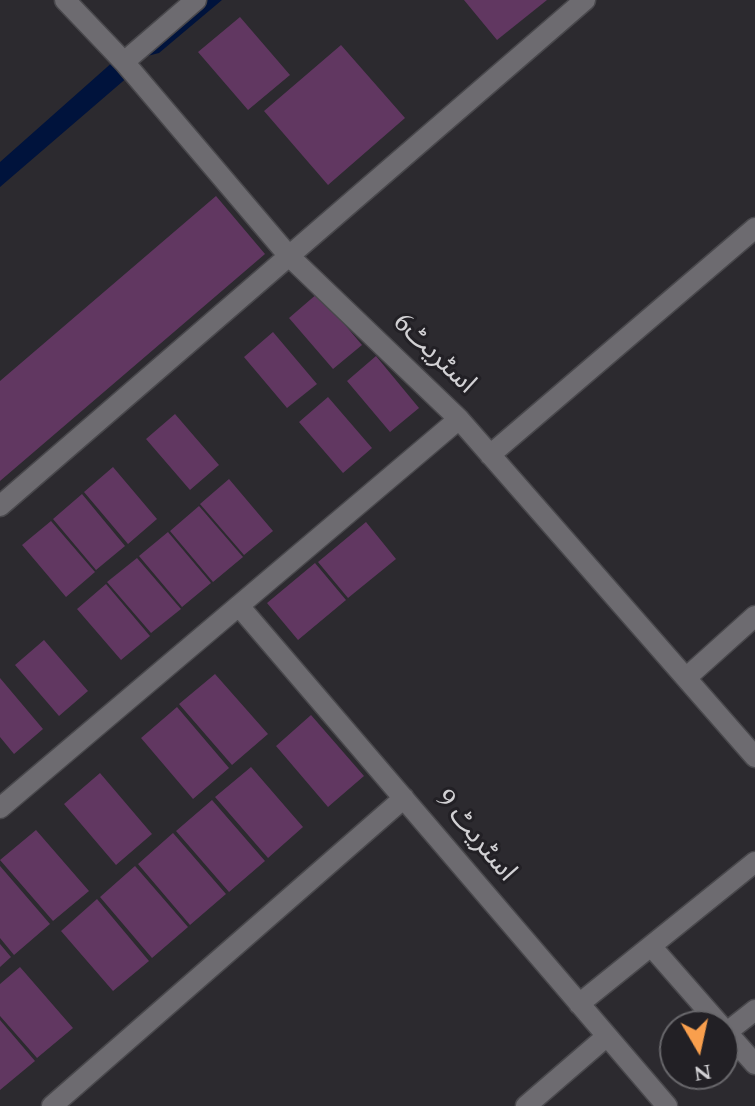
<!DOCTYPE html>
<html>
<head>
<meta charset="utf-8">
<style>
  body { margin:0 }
  #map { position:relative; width:755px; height:1106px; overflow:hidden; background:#2c2a2f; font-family:Spectral,serif }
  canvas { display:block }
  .north { position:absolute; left:659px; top:1010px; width:80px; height:80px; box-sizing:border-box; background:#222025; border:2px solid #68676b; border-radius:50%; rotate:171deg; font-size:22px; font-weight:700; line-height:32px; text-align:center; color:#d2d1d4 }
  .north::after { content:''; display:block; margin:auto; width:28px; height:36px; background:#f99f4d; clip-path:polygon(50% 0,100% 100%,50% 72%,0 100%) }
</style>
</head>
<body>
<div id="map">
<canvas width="755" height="1106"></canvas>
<div class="north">N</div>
</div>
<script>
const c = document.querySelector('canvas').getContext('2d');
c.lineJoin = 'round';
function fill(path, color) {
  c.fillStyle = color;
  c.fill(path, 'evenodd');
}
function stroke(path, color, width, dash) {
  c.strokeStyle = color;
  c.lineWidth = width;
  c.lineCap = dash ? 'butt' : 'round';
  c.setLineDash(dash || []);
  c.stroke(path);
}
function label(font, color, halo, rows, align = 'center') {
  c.font = font + ' Spectral,"Noto Sans Arabic",serif';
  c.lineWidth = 6;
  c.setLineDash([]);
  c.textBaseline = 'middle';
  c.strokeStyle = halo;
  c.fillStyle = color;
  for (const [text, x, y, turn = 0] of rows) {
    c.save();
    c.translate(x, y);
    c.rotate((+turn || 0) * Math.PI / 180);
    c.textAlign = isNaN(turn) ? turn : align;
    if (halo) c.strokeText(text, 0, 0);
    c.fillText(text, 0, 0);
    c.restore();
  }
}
fill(new Path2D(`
  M 196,0 L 222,0 L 159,53 L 124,62 Z
  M 115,60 L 129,76 L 0,187 L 0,162 Z`), '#00133c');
fill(new Path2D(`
  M 464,0 L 547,0 L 497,40 Z
  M 240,17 L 290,75 L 248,110 L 198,52 Z
  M 341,45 L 405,118 L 328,185 L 264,111 Z
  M 216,196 L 265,254 L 0,481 L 0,381 Z
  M 318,293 L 362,345 L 333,369 L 289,318 Z
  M 273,332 L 317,384 L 287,408 L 244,357 Z
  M 376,356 L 419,408 L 390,432 L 347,381 Z
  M 328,397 L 372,448 L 343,473 L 299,422 Z
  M 175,414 L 219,465 L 190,490 L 146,439 Z
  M 113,467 L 157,519 L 128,544 L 84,492 Z
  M 229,479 L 273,531 L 244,555 L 200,504 Z
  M 82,494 L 125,546 L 96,570 L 53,519 Z
  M 199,506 L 243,557 L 213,582 L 170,531 Z
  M 51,521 L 95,572 L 66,597 L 22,545 Z
  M 366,522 L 396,559 L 348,598 L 318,562 Z
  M 168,532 L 211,583 L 182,607 L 139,556 Z
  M 137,558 L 181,609 L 151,633 L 107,582 Z
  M 315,563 L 346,600 L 298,640 L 267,603 Z
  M 106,584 L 150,636 L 121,660 L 77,609 Z
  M 44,640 L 88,691 L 59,716 L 15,665 Z
  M 215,674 L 268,734 L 232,765 L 179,704 Z
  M 0,678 L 43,729 L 14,754 L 0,737 Z
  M 177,707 L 229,768 L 193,799 L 141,738 Z
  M 311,715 L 364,776 L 328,807 L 276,746 Z
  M 251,767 L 303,827 L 268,858 L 215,797 Z
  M 100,773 L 152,834 L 116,865 L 64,804 Z
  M 212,800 L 265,861 L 229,892 L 176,831 Z
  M 36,830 L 89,891 L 53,921 L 0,860 Z
  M 173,833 L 226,894 L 190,925 L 138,864 Z
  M 0,866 L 50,924 L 14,955 L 0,938 Z
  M 135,866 L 188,927 L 152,958 L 100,897 Z
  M 97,899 L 149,961 L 113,991 L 61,931 Z
  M 0,944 L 11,957 L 0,967 Z
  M 20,967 L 73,1028 L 37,1058 L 0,1016 L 0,984 Z
  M 0,1020 L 35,1061 L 0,1090 Z`), '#613761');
const street = new Path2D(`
  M 65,0 L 124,62 L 288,255 L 459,419 L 755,757
  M 124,62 L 196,0
  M 490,455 L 755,228
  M 0,506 L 585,0
  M 239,606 L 667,1106
  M 686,678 L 755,616
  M 0,808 L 459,419
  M 651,946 L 721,1026
  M 579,1004 L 755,862
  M 723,1028 L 755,1064
  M 727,1032 L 755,1010
  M 52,1106 L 404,798
  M 526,1106 L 607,1036`);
stroke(street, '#49484c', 23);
stroke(street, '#6d6b70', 20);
label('28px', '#d2d1d4', '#222025', [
  ["اسٹریٹ6",433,355,44],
  ["اسٹریٹ 9",474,837,50]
]);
</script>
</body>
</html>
